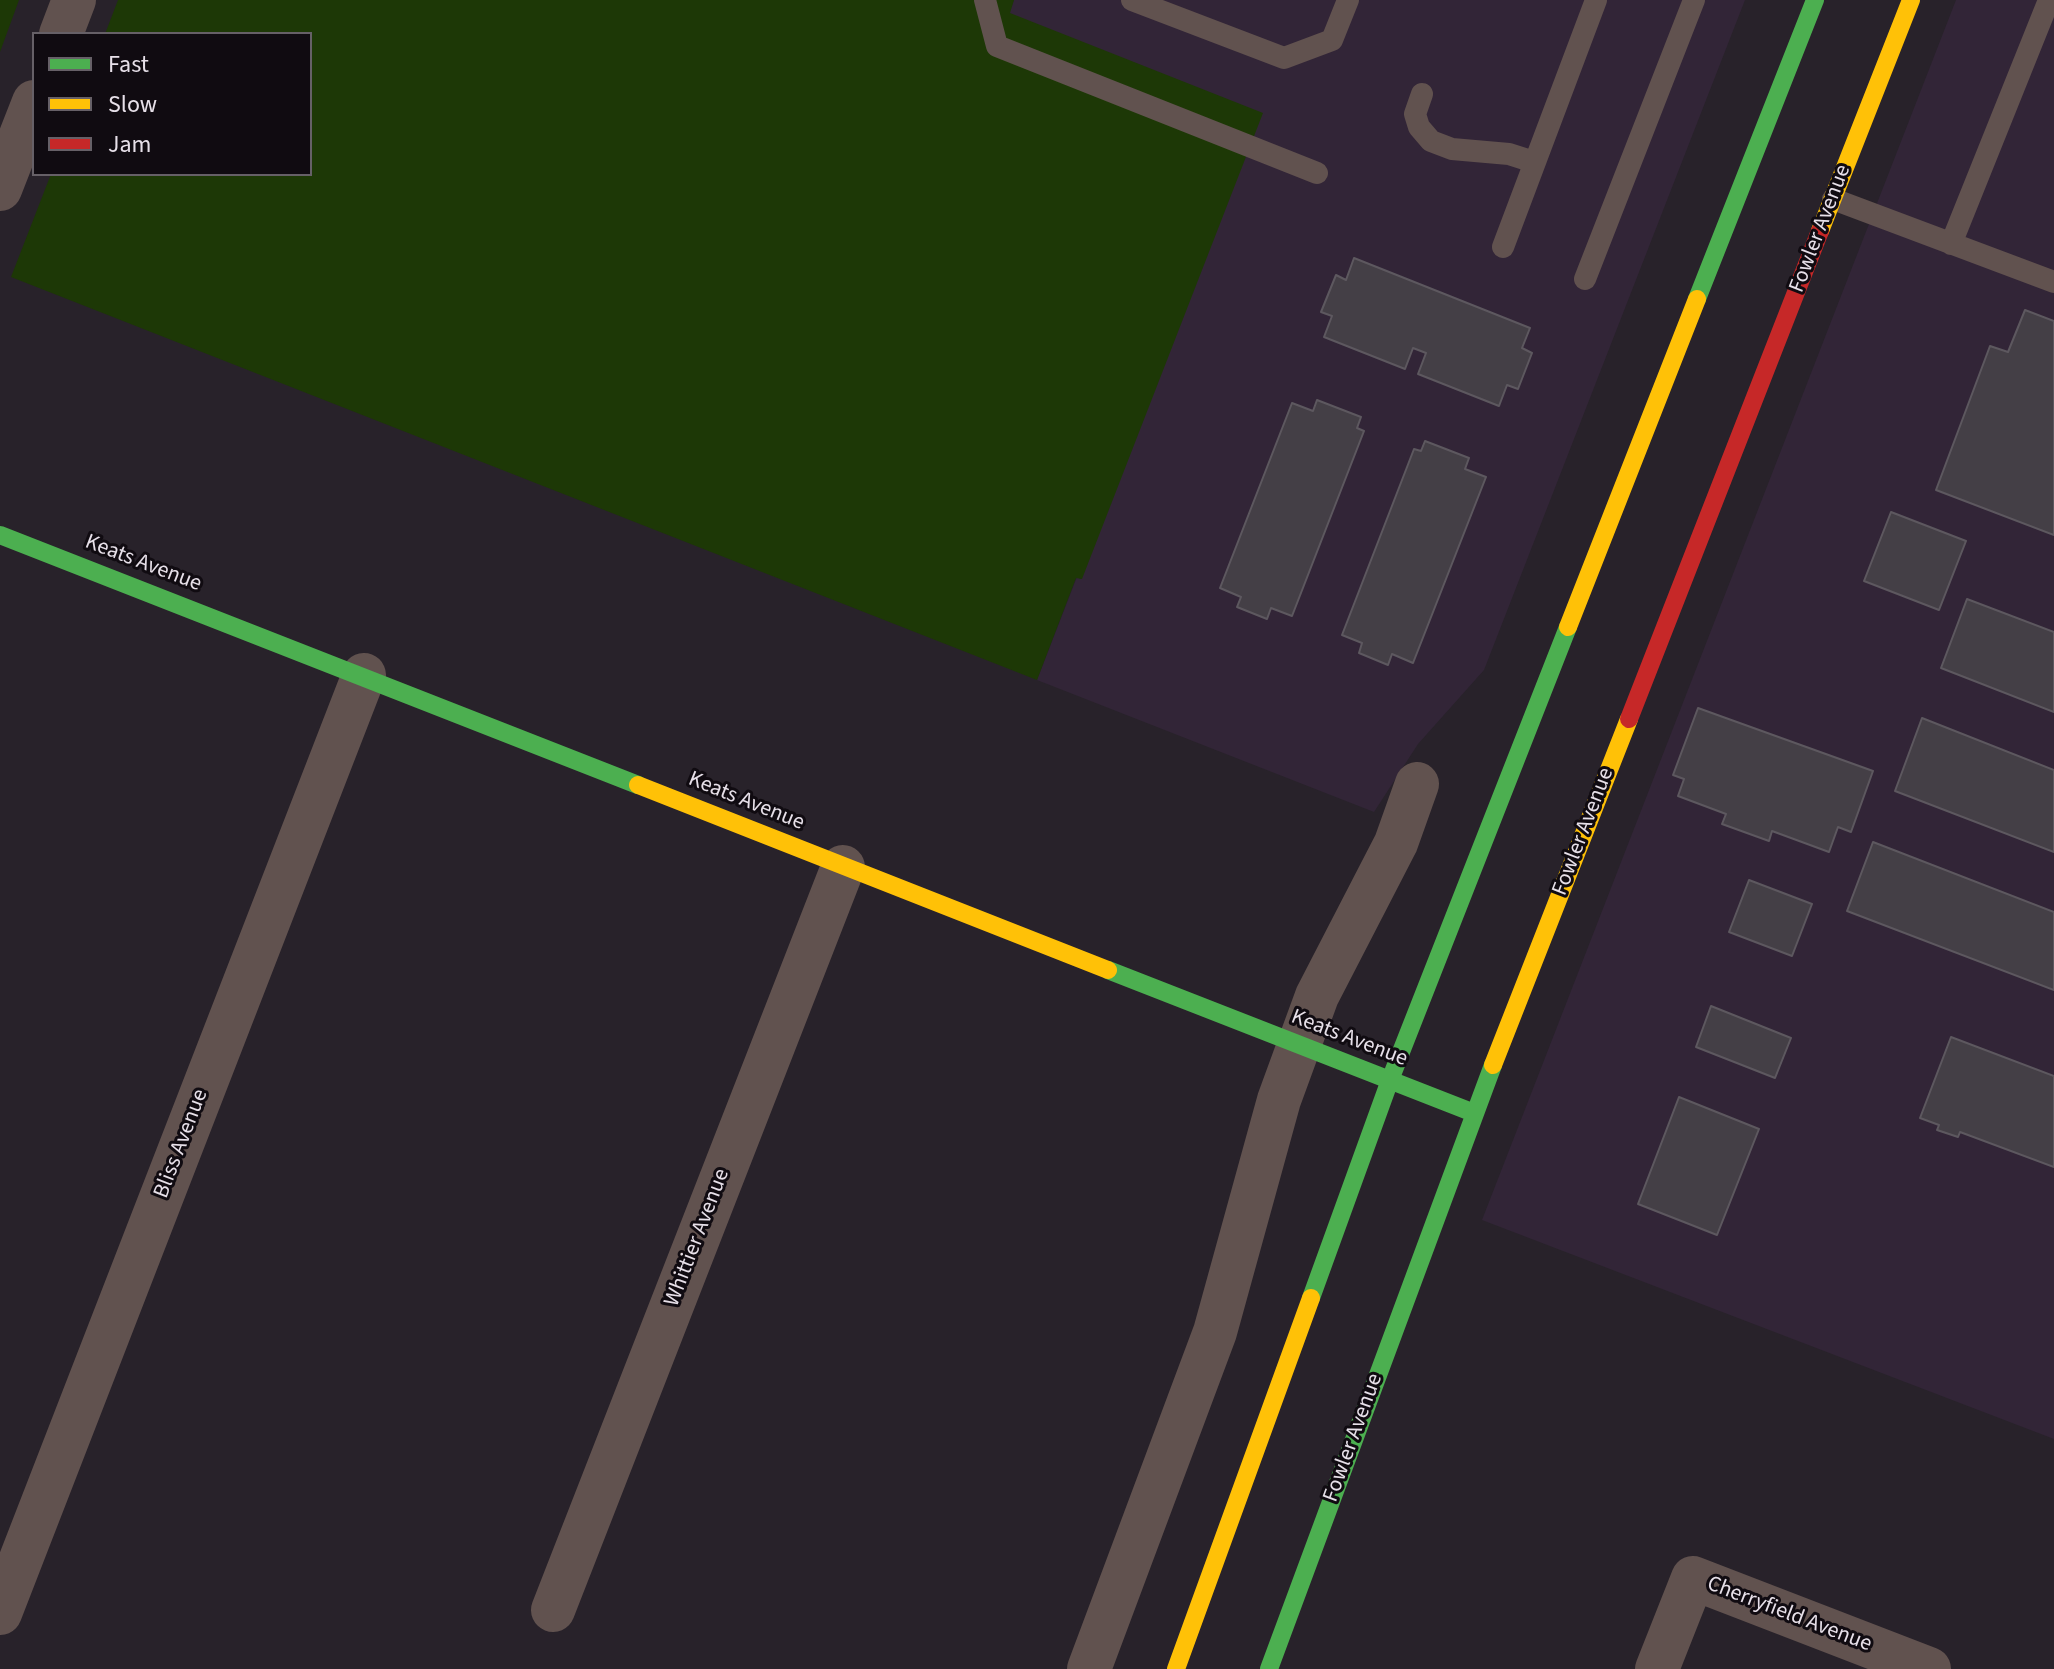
<!DOCTYPE html>
<html>
<head>
<meta charset="utf-8">
<style>
  body { margin:0 }
  #map { position:relative; width:2054px; height:1669px; overflow:hidden; background:#28222a; font-family:"Source Sans 3",sans-serif }
  canvas { display:block }
  .legend { position:absolute; left:32px; top:32px; width:280px; height:144px; box-sizing:border-box; background:#100b11; border:2px solid #666067; margin:0; padding:10px 14px; list-style:none; font-size:24px; color:#e7e0e9 }
  .legend li { display:flex; align-items:center; gap:16px; height:40px }
  .legend b { width:40px; border:2px solid #666067 }
</style>
</head>
<body>
<div id="map">
<canvas width="2054" height="1669"></canvas>
<ul class="legend">
<li><b style="height:10px;background:#4caf50"></b>Fast</li>
<li><b style="height:10px;background:#ffc107"></b>Slow</li>
<li><b style="height:10px;background:#c62828"></b>Jam</li>
</ul>
</div>
<script>
const c = document.querySelector('canvas').getContext('2d');
c.lineJoin = 'round';
function fill(path, color) {
  c.fillStyle = color;
  c.fill(path, 'evenodd');
}
function stroke(path, color, width, dash) {
  c.strokeStyle = color;
  c.lineWidth = width;
  c.lineCap = dash ? 'butt' : 'round';
  c.setLineDash(dash || []);
  c.stroke(path);
}
function label(font, color, halo, rows, align = 'center') {
  c.font = font + ' "Source Sans 3",sans-serif';
  c.lineWidth = 6;
  c.setLineDash([]);
  c.textBaseline = 'middle';
  c.strokeStyle = halo;
  c.fillStyle = color;
  for (const [text, x, y, turn = 0] of rows) {
    c.save();
    c.translate(x, y);
    c.rotate((+turn || 0) * Math.PI / 180);
    c.textAlign = isNaN(turn) ? turn : align;
    if (halo) c.strokeText(text, 0, 0);
    c.fillText(text, 0, 0);
    c.restore();
  }
}
fill(new Path2D(`
  M 1014,0 L 1745,0 L 1484,670 L 1418,744 L 1374,812 L 1037,680 L 1077,577 L 1081,579 L 1009,13 Z
  M 1956,0 L 2054,0 L 2054,1439 L 1482,1220 Z`), '#322537');
fill(new Path2D(`
  M 0,0 L 19,0 L 0,52 Z
  M 118,0 L 1014,0 L 1010,13 L 1263,113 L 1082,579 L 1076,578 L 1037,680 L 11,277 L 51,174 L 310,174 L 310,34 L 105,34 Z`), '#1d3806');
const building = new Path2D(`
  M 1354,258 L 1530,328 L 1522,348 L 1532,353 L 1518,389 L 1507,385 L 1499,406 L 1418,374 L 1426,353 L 1413,348 L 1405,369 L 1324,337 L 1332,316 L 1321,312 L 1336,275 L 1346,280 Z
  M 2025,310 L 2054,321 L 2054,535 L 1936,490 L 1990,346 L 2008,352 Z
  M 1317,400 L 1361,417 L 1357,428 L 1364,431 L 1292,616 L 1271,608 L 1267,619 L 1237,607 L 1241,597 L 1220,588 L 1292,403 L 1313,411 Z
  M 1425,441 L 1469,458 L 1465,469 L 1486,477 L 1413,663 L 1392,654 L 1388,665 L 1359,653 L 1362,643 L 1342,635 L 1414,449 L 1421,451 Z
  M 1891,512 L 1966,541 L 1939,610 L 1864,581 Z
  M 1967,599 L 2054,632 L 2054,712 L 1941,668 Z
  M 1698,708 L 1873,771 L 1851,832 L 1838,827 L 1829,852 L 1772,831 L 1769,841 L 1722,824 L 1726,814 L 1678,796 L 1684,779 L 1673,775 Z
  M 1922,718 L 2054,770 L 2054,852 L 1895,791 Z
  M 1873,842 L 2054,912 L 2054,990 L 1847,911 Z
  M 1749,880 L 1812,904 L 1792,956 L 1729,932 Z
  M 1711,1006 L 1791,1038 L 1775,1078 L 1696,1047 Z
  M 1951,1037 L 2054,1076 L 2054,1167 L 1960,1132 L 1958,1137 L 1937,1130 L 1939,1125 L 1920,1118 Z
  M 1679,1097 L 1759,1129 L 1717,1235 L 1638,1204 Z`);
fill(building, '#443f46');
stroke(building, '#5d585f', 2);
stroke(new Path2D(`
  M 985,0 L 997,46 L 1317,173
  M 1132,0 L 1284,58 L 1332,40 L 1348,0
  M 1422,94 L 1415,114 L 1419,127 L 1431,141 L 1452,149 L 1509,154 L 1534,162
  M 1833,199 L 2054,282
  M 1951,244 L 2049,0
  M 1503,247 L 1596,0
  M 1585,279 L 1694,0`), '#61524f', 22);
stroke(new Path2D(`
  M 61,34 L 74,0
  M 0,189 L 34,102
  M 553,1610 L 843,867
  M 0,1613 L 364,675
  M 1089,1669 L 1215,1332 L 1279,1100 L 1317,996 L 1396,843 L 1417,784
  M 1657,1669 L 1693,1578 L 1929,1669`), '#61524f', 44);
stroke(new Path2D(`
  M 1697,299 L 1815,0
  M 0,535 L 638,785
  M 1108,970 L 1474,1113
  M 1311,1298 L 1390,1080 L 1568,627
  M 1269,1669 L 1493,1065`), '#4caf50', 18);
stroke(new Path2D(`
  M 1820,231 L 1911,0
  M 1568,627 L 1697,299
  M 638,785 L 1108,970
  M 1493,1065 L 1629,719
  M 1176,1669 L 1311,1298`), '#ffc107', 18);
stroke(new Path2D(`
  M 1629,719 L 1820,231`), '#c62828', 18);
label('22px', '#e7e0e9', '#100b11', [
  ["Fowler Avenue",1821,229,-69],
  ["Keats Avenue",143,564,21],
  ["Keats Avenue",746,802,22],
  ["Fowler Avenue",1584,832,-69],
  ["Keats Avenue",1349,1039,21],
  ["Bliss Avenue",182,1144,-69],
  ["Whittier Avenue",698,1238,-69],
  ["Fowler Avenue",1354,1438,-70],
  ["Cherryfield Avenue",1789,1615,21]
]);
</script>
</body>
</html>
